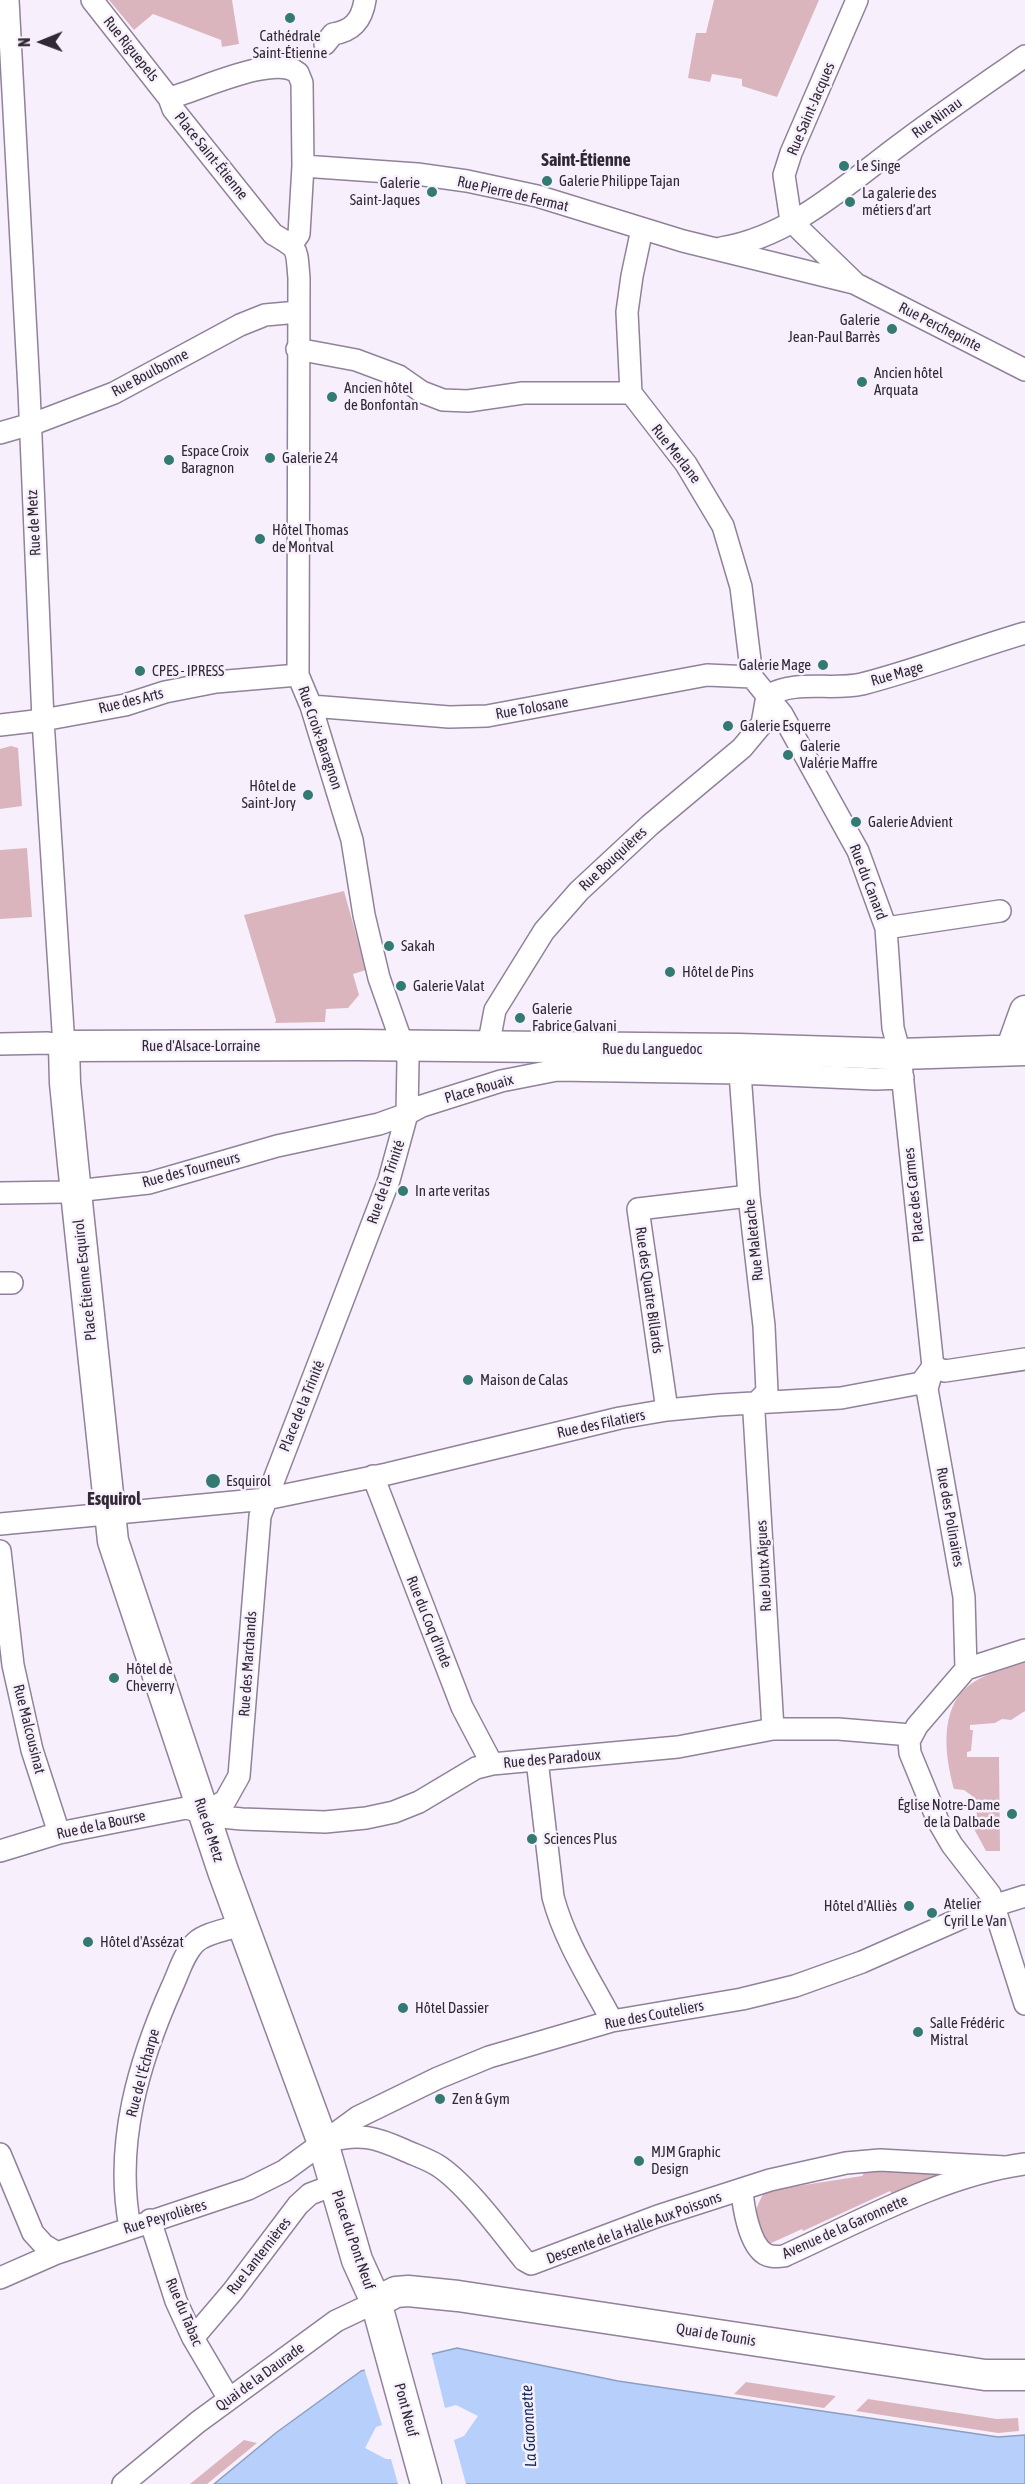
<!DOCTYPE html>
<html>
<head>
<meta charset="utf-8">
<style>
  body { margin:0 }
  #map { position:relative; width:1025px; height:2484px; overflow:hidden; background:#f7f0fc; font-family:"Asap Condensed",sans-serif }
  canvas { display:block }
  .north { position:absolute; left:12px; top:12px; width:60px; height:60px; -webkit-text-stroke:4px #f7f0fc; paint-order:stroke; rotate:269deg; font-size:16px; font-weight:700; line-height:24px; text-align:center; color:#302a35 }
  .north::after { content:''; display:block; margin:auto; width:21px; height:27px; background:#302a35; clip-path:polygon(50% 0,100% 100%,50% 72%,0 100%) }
</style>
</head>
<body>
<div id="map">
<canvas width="1025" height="2484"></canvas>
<div class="north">N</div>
</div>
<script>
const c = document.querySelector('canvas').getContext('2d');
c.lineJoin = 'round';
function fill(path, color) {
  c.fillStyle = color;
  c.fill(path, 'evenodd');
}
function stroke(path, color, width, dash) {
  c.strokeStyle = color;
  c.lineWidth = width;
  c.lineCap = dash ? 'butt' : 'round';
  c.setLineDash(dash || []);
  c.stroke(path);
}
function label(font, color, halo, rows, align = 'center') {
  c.font = font + ' "Asap Condensed",sans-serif';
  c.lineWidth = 5;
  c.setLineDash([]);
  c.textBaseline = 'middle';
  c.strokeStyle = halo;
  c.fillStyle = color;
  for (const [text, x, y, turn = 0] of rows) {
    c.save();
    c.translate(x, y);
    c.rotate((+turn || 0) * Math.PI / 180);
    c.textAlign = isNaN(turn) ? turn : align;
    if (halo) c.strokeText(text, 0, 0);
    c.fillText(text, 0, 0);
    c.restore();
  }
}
fill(new Path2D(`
  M 109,0 L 232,0 L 239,44 L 222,47 L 221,40 L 153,14 L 134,30 Z
  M 714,0 L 819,0 L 777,97 L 742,86 L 742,79 L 712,74 L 710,82 L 688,78 L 696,33 L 706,33 Z
  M 11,746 L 18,748 L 22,806 L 0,809 L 0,749 Z
  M 27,848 L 32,917 L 0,919 L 0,850 Z
  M 344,891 L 366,970 L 353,974 L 359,995 L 348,1008 L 326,1009 L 325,1022 L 275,1023 L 276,1020 L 244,915 Z
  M 1025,1662 L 1025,1711 L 1011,1720 L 1002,1719 L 995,1723 L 970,1725 L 970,1730 L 973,1730 L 971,1751 L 967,1752 L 967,1757 L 999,1757 L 1000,1851 L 986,1851 L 973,1827 L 977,1816 L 975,1798 L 964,1790 L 954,1789 C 944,1752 938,1702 977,1680 C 991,1672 1010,1667 1025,1662 Z
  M 867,2170 L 958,2170 L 895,2199 L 890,2191 L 803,2231 L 802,2229 L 767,2245 C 754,2220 751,2215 765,2191 L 862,2176 Z
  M 746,2382 L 836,2396 L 824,2408 L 734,2394 Z
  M 868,2399 L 997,2419 L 1018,2418 L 1019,2431 L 998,2433 L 856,2411 Z
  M 244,2440 L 257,2443 L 207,2484 L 190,2484 Z`), '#dbb5be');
const water = new Path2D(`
  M 457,2348 L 618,2381 L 998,2437 L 1025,2435 L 1025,2484 L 214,2484 L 277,2432 L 361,2371 Z`);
fill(water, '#b6cffb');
stroke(water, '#8e9ec0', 1.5);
fill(new Path2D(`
  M 431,2351 L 445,2408 L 456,2405 L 478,2416 L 464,2436 L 454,2440 L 466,2484 L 398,2484 L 391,2459 L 386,2459 L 365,2448 L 376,2427 L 382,2425 L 364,2368 Z`), '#f7f0fc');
const street = new Path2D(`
  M 92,0 L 169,98 L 173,109 L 273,234 C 300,250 296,247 299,278 L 298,675 L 311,706 L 352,840 L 364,915 L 379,978 L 408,1060 L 407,1114 L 389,1180 L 260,1516 L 239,1776 L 225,1801 L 203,1813
  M 325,44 L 333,34 C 353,31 362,20 365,0
  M 169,98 C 198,91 274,53 298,73 L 302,83 L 303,166 L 299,234 L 292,244
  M 303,166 L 417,174 L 467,181 L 537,196 L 683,241 L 854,283 L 1025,370
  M 791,221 L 784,175 L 791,153 L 857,0
  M 791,221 L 854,282
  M 642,229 L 632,276 L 627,312 L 631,393 L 686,464 L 723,526 L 741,587 L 752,677
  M 721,248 C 792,237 849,182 905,141 C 944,112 985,84 1025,56
  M 297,349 L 356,360 L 399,376 L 422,392 L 443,400 L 468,401 L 523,393 L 631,393
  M 0,433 L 38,422 L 114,393 L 240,325 L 265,315 L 298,312
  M 752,677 L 782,714 L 858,851 L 886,928 L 893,1028 L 900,1054 L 933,1367 L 927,1389 L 964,1597 L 966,1669
  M 767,696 C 797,679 830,691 862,684 C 917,670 970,649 1025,633
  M 311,706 L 449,717 L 487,716 L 707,675 L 752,677
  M 0,725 L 43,720 L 125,705 L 165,692 L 216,682 L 298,675
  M 886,928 L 1000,911
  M 0,1044 L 48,1043 L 64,1046 L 43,720 L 29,390 L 8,0
  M 488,1047 L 495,1010 L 544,931 L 579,891 L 650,825 L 742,748 L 762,724 L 767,696
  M 740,1073 L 749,1196 L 764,1326 L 767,1392 L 756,1403 L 754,1413 L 773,1729
  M 0,1193 L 66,1192 L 149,1183 L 277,1146 L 379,1124 L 407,1114 L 422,1106 L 501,1081 L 557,1070 L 740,1073 L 875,1079 L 903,1078
  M 0,1283 L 12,1283
  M 933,1367 L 945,1371 L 1025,1359
  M 667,1410 L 638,1209 L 749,1196
  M 373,1476 L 462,1707 L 492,1764
  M 0,1524 L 266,1499 L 387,1474 L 620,1418 L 667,1410 L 718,1405 L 841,1398 L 921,1383 L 932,1368
  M 0,1551 L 13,1665 L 32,1750 L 59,1833
  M 966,1669 L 917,1726 L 909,1741 L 910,1753 L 938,1821 L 952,1845 L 990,1894 L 1025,2004
  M 966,1669 L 1025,1650
  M 537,1760 L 553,1897 C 565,1942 591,1981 612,2021
  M 0,1851 L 59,1833 L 186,1808 L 221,1817 L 242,1819 L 325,1822 L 366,1818 L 394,1812 L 419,1802 L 476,1768 L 492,1764 L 678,1747 L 773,1729 L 838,1729 L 911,1735
  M 329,2141 C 360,2133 375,2137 404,2150 C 415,2155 427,2159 437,2165 C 466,2183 502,2233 524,2260 L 531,2264 L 658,2216 L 770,2180 L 846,2163 L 880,2160 L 1005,2167
  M 0,2154 L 33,2233 L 44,2245 L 57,2253
  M 742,2189 C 743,2206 749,2244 765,2254 C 771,2257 778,2257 784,2256 C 859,2222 943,2175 1025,2164
  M 150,2220 L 176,2301 L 193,2338 L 229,2399
  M 130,2227 C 114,2144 139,2061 172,1987 C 179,1972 184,1953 196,1942 C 207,1932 229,1930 243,1924
  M 0,2278 L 57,2253 L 248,2189 L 284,2171 L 358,2117 L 438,2078 L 489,2057 L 612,2021 L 742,1999 L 795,1986 L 862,1962 L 980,1910 L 1025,1896
  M 193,2338 L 233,2291 L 298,2205 L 310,2194 L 334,2185
  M 123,2484 L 198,2422 L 336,2321 L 376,2302`);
const secondary = new Path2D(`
  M 1011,1050 L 1025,1011
  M 376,2302 L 396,2292 L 408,2291 L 458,2296 L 985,2375 L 1025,2375
  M 426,2484 L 376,2302 L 357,2260 L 323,2143 L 223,1871 L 113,1541 L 73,1164 L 65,1083 L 64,1046 L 356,1045 L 739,1049 L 900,1054 L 1025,1050`);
stroke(street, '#91819b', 24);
stroke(secondary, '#91819b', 33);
stroke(street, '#fff', 21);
stroke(secondary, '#fff', 30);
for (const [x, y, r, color] of [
  [290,18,6,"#337a72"],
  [844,166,6,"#337a72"],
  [547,181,6,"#337a72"],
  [432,192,6,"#337a72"],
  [850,202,6,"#337a72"],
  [892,329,6,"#337a72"],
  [862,382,6,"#337a72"],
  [332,397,6,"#337a72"],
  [270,458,6,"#337a72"],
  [169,460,6,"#337a72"],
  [260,539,6,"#337a72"],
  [823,665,6,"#337a72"],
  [140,671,6,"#337a72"],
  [728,726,6,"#337a72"],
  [788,755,6,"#337a72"],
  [308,795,6,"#337a72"],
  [856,822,6,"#337a72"],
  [389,946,6,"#337a72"],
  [670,972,6,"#337a72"],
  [401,986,6,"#337a72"],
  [520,1018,6,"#337a72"],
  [403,1191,6,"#337a72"],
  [468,1380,6,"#337a72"],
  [213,1481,8,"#337a72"],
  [114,1678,6,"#337a72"],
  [1012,1814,6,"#337a72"],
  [532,1839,6,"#337a72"],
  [909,1906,6,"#337a72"],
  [932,1913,6,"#337a72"],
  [88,1942,6,"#337a72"],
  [403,2008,6,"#337a72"],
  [918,2032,6,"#337a72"],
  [440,2099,6,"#337a72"],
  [639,2161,6,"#337a72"]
]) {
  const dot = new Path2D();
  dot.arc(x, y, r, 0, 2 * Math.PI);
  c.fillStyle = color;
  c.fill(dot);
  stroke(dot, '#f7f0fc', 2);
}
label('15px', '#302a35', '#f7f0fc', [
  ["Cathédrale",290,36,"center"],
  ["Saint-Étienne",290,53,"center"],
  ["Le Singe",856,166],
  ["Galerie Philippe Tajan",559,181],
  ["Galerie",420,183,"right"],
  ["Saint-Jaques",420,200,"right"],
  ["La galerie des",862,193],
  ["métiers d’art",862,210],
  ["Galerie",880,320,"right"],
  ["Jean-Paul Barrès",880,337,"right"],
  ["Ancien hôtel",874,373],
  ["Arquata",874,390],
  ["Ancien hôtel",344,388],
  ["de Bonfontan",344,405],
  ["Espace Croix",181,451],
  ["Baragnon",181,468],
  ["Galerie 24",282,458],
  ["Hôtel Thomas",272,530],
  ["de Montval",272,547],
  ["Galerie Mage",811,665,"right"],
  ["CPES - IPRESS",152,671],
  ["Galerie Esquerre",740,726],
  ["Galerie",800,746],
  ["Valérie Maffre",800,763],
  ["Hôtel de",296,786,"right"],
  ["Saint-Jory",296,803,"right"],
  ["Galerie Advient",868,822],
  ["Sakah",401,946],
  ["Hôtel de Pins",682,972],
  ["Galerie Valat",413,986],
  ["Galerie",532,1009],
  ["Fabrice Galvani",532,1026],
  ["In arte veritas",415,1191],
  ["Maison de Calas",480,1380],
  ["Esquirol",226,1481],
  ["Hôtel de",126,1669],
  ["Cheverry",126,1686],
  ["Église Notre-Dame",1000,1805,"right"],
  ["de la Dalbade",1000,1822,"right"],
  ["Sciences Plus",544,1839],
  ["Atelier",944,1904],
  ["Cyril Le Van",944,1921],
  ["Hôtel d'Alliès",897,1906,"right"],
  ["Hôtel d'Assézat",100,1942],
  ["Hôtel Dassier",415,2008],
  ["Salle Frédéric",930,2023],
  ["Mistral",930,2040],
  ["Zen & Gym",452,2099],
  ["MJM Graphic",651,2152],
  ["Design",651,2169]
], 'left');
label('15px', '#302a35', '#f7f0fc', [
  ["Rue Riguepels",131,49,51],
  ["Rue Saint-Jacques",811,109,-67],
  ["Rue Ninau",937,118,-36],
  ["Place Saint-Étienne",211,156,51],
  ["Rue Pierre de Fermat",513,194,13],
  ["Rue Perchepinte",940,327,27],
  ["Rue Boulbonne",150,373,-28],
  ["Rue Merlane",676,454,52],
  ["Rue de Metz",34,523,-93],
  ["Rue Mage",897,674,-16],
  ["Rue des Arts",131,701,-14],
  ["Rue Tolosane",532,708,-10],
  ["Rue Croix-Baragnon",320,738,71],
  ["Rue Bouquières",613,859,-43],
  ["Rue du Canard",868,882,69],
  ["Rue d'Alsace-Lorraine",201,1046],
  ["Rue du Languedoc",652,1049],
  ["Place Rouaix",479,1089,-16],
  ["Rue des Tourneurs",191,1170,-15],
  ["Rue de la Trinité",386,1182,-71],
  ["Place des Carmes",914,1195,-96],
  ["Rue Maletache",754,1240,-96],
  ["Place Étienne Esquirol",85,1280,-96],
  ["Rue des Quatre Billards",649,1290,82],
  ["Place de la Trinité",302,1406,-68],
  ["Rue des Filatiers",601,1424,-12],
  ["Rue des Polinaires",950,1517,80],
  ["Rue Joutx Aigues",764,1566,-93],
  ["Rue du Coq d'Inde",429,1622,68],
  ["Rue des Marchands",248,1664,-86],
  ["Rue Malcousinat",29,1729,76],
  ["Rue des Paradoux",552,1759,-5],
  ["Rue de la Bourse",101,1825,-12],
  ["Rue de Metz",209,1830,72],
  ["Rue des Couteliers",654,2015,-11],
  ["Rue de l'Écharpe",143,2073,-75],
  ["Rue Peyrolières",165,2217,-17],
  ["Avenue de la Garonnette",845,2227,-24],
  ["Descente de la Halle Aux Poissons",634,2228,-20],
  ["Place du Pont Neuf",353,2240,71],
  ["Rue Lanternières",259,2256,-52],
  ["Rue du Tabac",184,2312,67],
  ["Quai de Tounis",716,2335,9],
  ["Quai de la Daurade",260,2377,-36],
  ["Pont Neuf",406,2410,75]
]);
label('italic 16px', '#0f2a5d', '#f7f0fc', [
  ["La Garonnette",529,2426,-93]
]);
label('bold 18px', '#302a35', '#f7f0fc', [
  ["Saint-Étienne",586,160],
  ["Esquirol",114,1499]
]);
</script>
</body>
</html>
